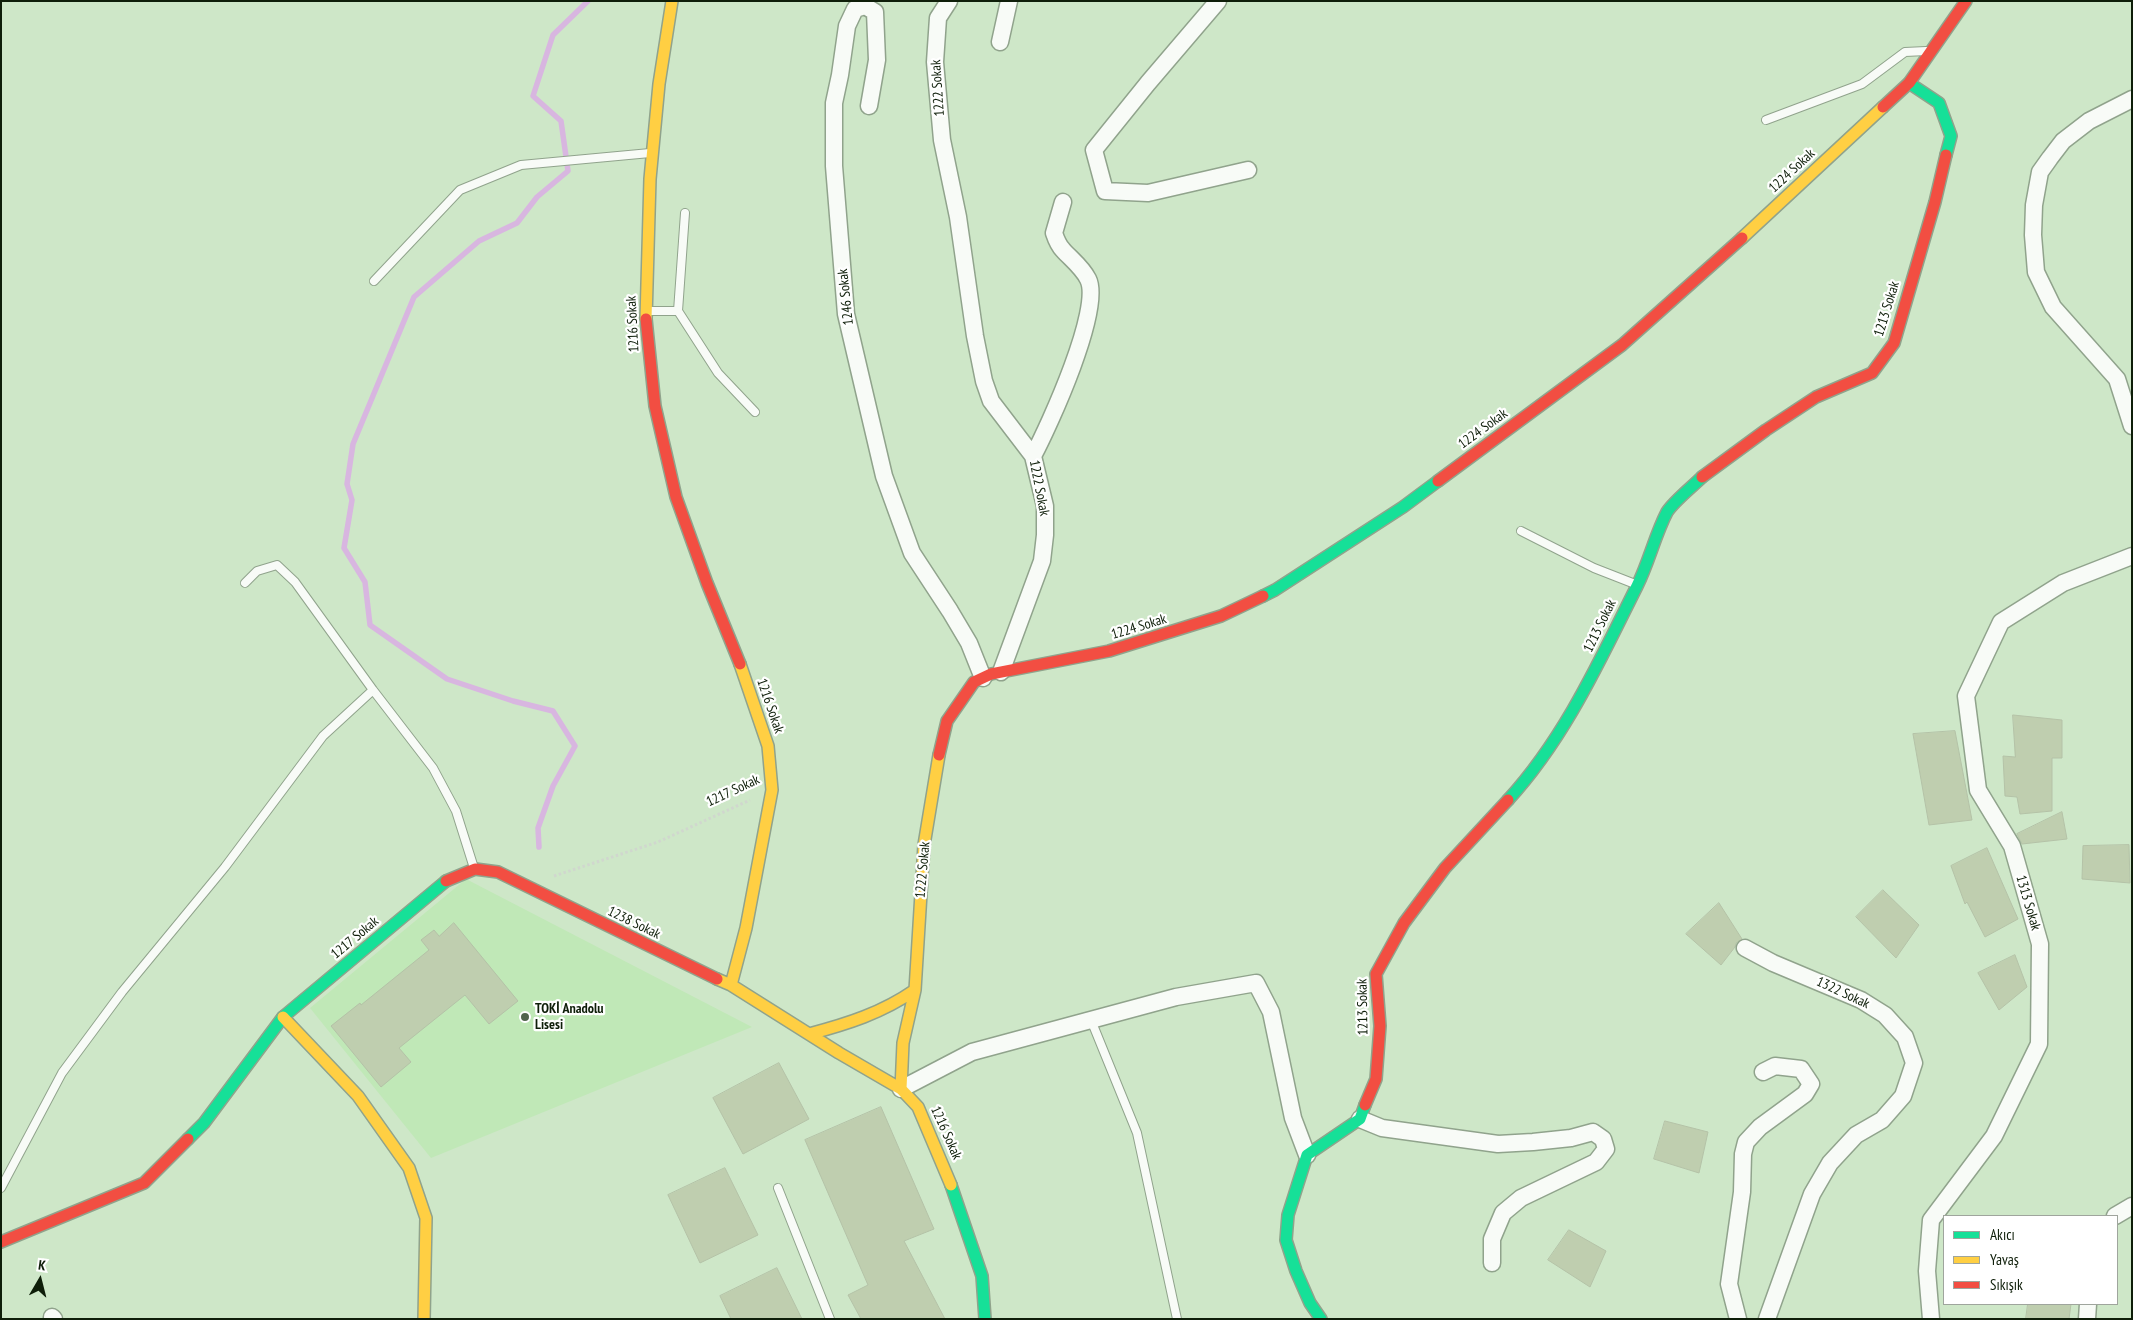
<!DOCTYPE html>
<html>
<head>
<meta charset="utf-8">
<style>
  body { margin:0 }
  #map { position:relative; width:2133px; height:1320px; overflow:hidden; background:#cee7c8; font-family:"PT Sans Narrow",sans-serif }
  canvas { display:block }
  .frame { position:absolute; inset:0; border:2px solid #0e1e09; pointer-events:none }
  .legend { position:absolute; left:1943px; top:1215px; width:175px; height:90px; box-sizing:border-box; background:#fff; border:1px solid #9fa59d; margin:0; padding:6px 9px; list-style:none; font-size:15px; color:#0e1e09 }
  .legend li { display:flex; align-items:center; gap:10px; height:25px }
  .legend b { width:25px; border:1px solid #9fa59d }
  .north { position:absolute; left:15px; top:1255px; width:50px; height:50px; -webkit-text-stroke:4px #fff; paint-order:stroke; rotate:8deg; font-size:14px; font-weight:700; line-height:20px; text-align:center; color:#0e1e09 }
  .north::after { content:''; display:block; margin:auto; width:18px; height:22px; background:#0e1e09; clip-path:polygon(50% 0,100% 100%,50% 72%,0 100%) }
</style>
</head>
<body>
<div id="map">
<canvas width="2133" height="1320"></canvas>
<div class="frame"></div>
<ul class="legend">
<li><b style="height:6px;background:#16e098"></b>Akıcı</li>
<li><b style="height:6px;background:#ffcf43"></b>Yavaş</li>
<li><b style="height:6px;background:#f24e42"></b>Sıkışık</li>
</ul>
<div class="north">K</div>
</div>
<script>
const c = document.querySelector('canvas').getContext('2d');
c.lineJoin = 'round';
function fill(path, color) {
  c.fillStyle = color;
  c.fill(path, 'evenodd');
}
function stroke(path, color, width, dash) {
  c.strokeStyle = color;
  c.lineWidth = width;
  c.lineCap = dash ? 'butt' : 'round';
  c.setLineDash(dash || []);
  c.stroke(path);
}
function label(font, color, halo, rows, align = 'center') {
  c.font = font + ' "PT Sans Narrow",sans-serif';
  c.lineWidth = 4.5;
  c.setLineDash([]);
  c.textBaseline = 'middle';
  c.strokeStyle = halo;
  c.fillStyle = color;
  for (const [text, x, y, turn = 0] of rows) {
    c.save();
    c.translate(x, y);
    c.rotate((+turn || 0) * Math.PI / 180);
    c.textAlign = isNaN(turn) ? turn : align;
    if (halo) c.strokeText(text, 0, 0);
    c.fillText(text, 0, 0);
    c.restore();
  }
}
fill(new Path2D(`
  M 466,879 L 752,1027 L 431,1158 L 310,1008 Z`), '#c0e8b7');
stroke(new Path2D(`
  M 539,847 L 538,828 L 553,786 L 575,746 L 553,711 L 513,701 L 447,679 L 370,625 L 365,582 L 344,548 L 352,500 L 347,484 L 353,444 L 414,297 L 479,241 L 517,223 L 537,197 L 568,171 L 561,121 L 533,96 L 553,35 L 588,1`), '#d8b6e0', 5.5);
const building = new Path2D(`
  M 2013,715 L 2062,720 L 2062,758 L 2052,758 L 2052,811 L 2020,814 L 2017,797 L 2005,796 L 2003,756 L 2015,757 Z
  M 1955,731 L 1972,820 L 1929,825 L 1913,734 Z
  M 2062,812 L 2067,839 L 2022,844 L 2017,834 Z
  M 2129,845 L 2130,883 L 2082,879 L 2083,846 Z
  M 1987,848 L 2018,919 L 1985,937 L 1967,902 L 1965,904 L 1951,866 Z
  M 1883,890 L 1919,925 L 1896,958 L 1856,917 Z
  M 1719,903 L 1742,939 L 1736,943 L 1735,947 L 1721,965 L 1686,934 Z
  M 454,923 L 518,1001 L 489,1024 L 465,995 L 399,1048 L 411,1062 L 381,1087 L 331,1026 L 360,1003 L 361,1005 L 429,950 L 421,940 L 434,930 L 439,936 Z
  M 2015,955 L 2027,987 L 1999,1010 L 1978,973 Z
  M 779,1063 L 809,1119 L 743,1154 L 713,1098 Z
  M 881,1107 L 934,1229 L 904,1241 L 945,1319 L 861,1319 L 848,1295 L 868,1285 L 805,1140 Z
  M 1665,1121 L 1708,1132 L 1699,1173 L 1654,1159 Z
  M 725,1168 L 758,1235 L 700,1263 L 668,1195 Z
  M 1569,1230 L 1606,1251 L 1590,1287 L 1548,1260 Z
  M 777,1268 L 802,1319 L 731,1319 L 720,1296 Z
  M 2028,1304 L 2071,1304 L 2069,1319 L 2026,1319 Z`);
fill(building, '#bfceaf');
stroke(building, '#b4c2a7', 1);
const lane = new Path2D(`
  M 1766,120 L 1862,84 L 1905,52 L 1926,51
  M 685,213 L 678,311 L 718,373 L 755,412
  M 374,281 L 460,190 L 521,165 L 650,153
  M 647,311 L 678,311
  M 1521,531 L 1594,568 L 1635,584
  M 245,583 L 257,571 L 277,565 L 295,582 L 373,690 L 433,768 L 456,811 L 474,868
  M 1091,1020 L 1137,1133 L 1177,1319
  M 1,1188 L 62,1073 L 122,992 L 225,867 L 323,736 L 373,690
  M 778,1188 L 830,1319`);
const street = new Path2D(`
  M 949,1 L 938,18 L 935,62 L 942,140 L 958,217 L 975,336 L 984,381 L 991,401 L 1033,456 L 1045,506 L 1045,535 L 1042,561 L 1001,672
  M 1218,1 L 1148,83 L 1094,150 L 1105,191 L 1148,193 L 1248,170
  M 1000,42 L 1009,1
  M 2132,99 L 2089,121 L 2063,141 L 2050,158 L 2040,172 L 2034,205 L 2033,235 L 2036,272 L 2053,307 L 2117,379 L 2132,426
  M 869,106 L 877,60 L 875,12 L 865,6 L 855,9 L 847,26 L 840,75 L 834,103 L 834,166 L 846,314 L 884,476 L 912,553 L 950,611 L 969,643 L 983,678
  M 1033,456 C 1049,426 1103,308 1088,279 C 1082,267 1071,259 1063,250 C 1059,246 1056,239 1054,233 L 1063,202
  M 1745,948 L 1773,963 L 1861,1000 L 1885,1015 L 1905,1037 L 1914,1063 L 1903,1096 L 1882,1120 L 1856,1135 L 1830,1163 L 1812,1194 L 1767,1319
  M 901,1089 L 972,1052 L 1176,997 L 1256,983 L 1271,1012 L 1293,1118 L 1307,1155
  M 1360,1119 L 1382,1128 L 1498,1144 L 1533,1142 L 1571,1138 L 1593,1132 L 1603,1139 L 1606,1149 L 1596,1162 L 1521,1198 L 1503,1213 L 1492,1239 L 1492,1263
  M 2115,1216 L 2132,1206
  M 52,1317 L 54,1319
  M 1738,1319 L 1729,1284 L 1742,1192 L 1743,1154 L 1746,1142 L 1760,1127 L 1805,1094 L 1811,1084 L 1801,1069 L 1775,1066 L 1763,1072
  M 1931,1319 L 1927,1271 L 1931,1220 L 1994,1136 L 2039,1044 L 2040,944 L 2012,846 L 1978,790 L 1966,696 L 2001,622 L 2063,583 L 2132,556
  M 2087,1319 L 2088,1304`);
const fast = new Path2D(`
  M 1909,83 L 1939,103 L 1951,136 L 1946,155
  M 1263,596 L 1275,590 L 1403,507 L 1438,481
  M 1508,800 C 1565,738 1600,660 1637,586 C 1649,562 1655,535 1667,512 C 1674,501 1692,487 1702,477
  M 188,1139 L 204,1123 L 283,1017 L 446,881
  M 951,1185 L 982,1276 L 985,1319
  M 1321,1319 L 1310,1303 L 1296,1271 L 1286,1240 L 1288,1215 L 1307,1155 L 1360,1119 L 1365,1105`);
const slow = new Path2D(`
  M 1742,238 L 1883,107
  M 646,319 L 650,179 L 659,84 L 672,1
  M 717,979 L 731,985 L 839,1053 L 901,1089 L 918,1107 L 951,1185
  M 731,985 L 746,928 L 772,790 L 768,746 L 740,664
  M 915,990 L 924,845 L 939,755
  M 283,1017 L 358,1096 L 409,1168 L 426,1218 L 424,1319
  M 809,1034 C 847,1024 882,1013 915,990 L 903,1043 L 901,1089`);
const jam = new Path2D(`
  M 1883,107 L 1909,83 L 1966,1
  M 646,319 L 655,406 L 676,497 L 707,583 L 740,664
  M 1702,477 L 1766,430 L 1816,397 L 1872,373 L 1894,343 L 1935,202 L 1946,155
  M 1438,481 L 1622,345 L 1742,238
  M 939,755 L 947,721 L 974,682 L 991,674 L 1109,651 L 1221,616 L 1263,596
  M 446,881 L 475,869 L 498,872 L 717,979
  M 1365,1105 L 1376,1079 L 1380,1026 L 1376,974 L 1404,923 L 1445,868 L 1508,800
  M 1,1242 L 144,1183 L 188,1139`);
stroke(lane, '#90a38c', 10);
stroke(street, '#90a38c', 19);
stroke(fast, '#90a38c', 14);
stroke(slow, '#90a38c', 14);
stroke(jam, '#90a38c', 14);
stroke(new Path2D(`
  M 554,876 L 658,842 L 750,800`), '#d0d7ce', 3, [2.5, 2.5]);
stroke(lane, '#f8fbf7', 8);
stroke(street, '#f8fbf7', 16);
stroke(fast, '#16e098', 11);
stroke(slow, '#ffcf43', 11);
stroke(jam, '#f24e42', 11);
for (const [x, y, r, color] of [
  [525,1017,5,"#51644c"]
]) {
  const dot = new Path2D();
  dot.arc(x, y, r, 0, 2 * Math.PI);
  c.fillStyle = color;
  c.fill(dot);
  stroke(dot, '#fff', 2);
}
label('14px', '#0e1e09', '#fff', [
  ["1222 Sokak",938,88,-94],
  ["1224 Sokak",1792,171,-43],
  ["1246 Sokak",846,297,-96],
  ["1213 Sokak",1887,309,-73],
  ["1216 Sokak",633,324,-93],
  ["1224 Sokak",1483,429,-36],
  ["1222 Sokak",1039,488,79],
  ["1213 Sokak",1600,626,-64],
  ["1224 Sokak",1139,627,-17],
  ["1216 Sokak",770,706,71],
  ["1217 Sokak",733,791,-25],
  ["1222 Sokak",923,870,-85],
  ["1313 Sokak",2028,903,74],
  ["1238 Sokak",634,923,26],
  ["1217 Sokak",355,938,-40],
  ["1322 Sokak",1843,993,25],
  ["1213 Sokak",1363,1007,-91],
  ["1216 Sokak",946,1133,66]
]);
label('bold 14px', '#0e1e09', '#fff', [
  ["TOKİ Anadolu",535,1009],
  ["Lisesi",535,1025]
], 'left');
</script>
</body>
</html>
